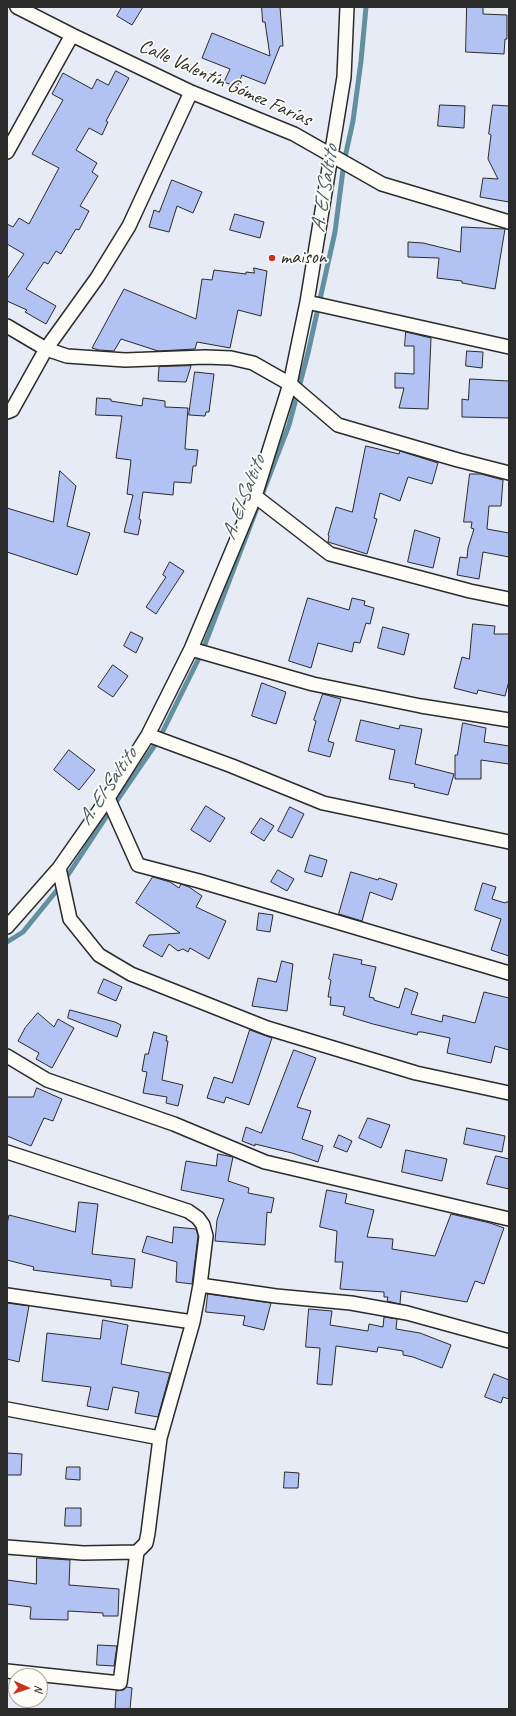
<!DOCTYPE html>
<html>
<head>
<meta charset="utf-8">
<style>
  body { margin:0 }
  #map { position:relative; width:516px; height:1716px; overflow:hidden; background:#e6ebf6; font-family:Caveat,sans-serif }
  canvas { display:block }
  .frame { position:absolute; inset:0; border:8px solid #2b2b2b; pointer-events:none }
  .north { position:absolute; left:8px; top:1668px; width:40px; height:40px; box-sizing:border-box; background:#fdfcf7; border:1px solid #a9a8a5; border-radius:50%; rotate:93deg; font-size:11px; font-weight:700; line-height:16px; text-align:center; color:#2b2b2b }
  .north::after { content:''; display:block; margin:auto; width:14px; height:18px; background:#c8321e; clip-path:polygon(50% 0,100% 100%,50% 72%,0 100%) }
</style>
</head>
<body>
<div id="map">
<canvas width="516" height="1716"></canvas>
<div class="frame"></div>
<div class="north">N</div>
</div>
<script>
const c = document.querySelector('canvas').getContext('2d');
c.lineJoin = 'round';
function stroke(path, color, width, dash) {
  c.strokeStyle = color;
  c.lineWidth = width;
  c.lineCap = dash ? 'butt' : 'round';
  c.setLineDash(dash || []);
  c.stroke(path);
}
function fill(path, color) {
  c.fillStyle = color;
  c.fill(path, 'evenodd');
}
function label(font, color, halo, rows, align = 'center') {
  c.font = font + ' Caveat,sans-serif';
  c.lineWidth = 3.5;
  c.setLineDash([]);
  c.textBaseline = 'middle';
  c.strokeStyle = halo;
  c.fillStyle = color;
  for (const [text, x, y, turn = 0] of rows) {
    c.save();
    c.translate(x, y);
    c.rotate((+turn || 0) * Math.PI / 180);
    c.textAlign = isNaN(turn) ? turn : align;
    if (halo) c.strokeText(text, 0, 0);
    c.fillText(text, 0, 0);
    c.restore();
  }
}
stroke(new Path2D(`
  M 7,942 L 23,932 L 62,884 L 112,808 L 159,739 L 202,652 L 260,500 L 289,425 L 308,353 L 335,232 L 344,162 L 353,121 L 361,61 L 366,7`), '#63909e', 5);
const building = new Path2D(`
  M 122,7 L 143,7 L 132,25 L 117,16 Z
  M 262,7 L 280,7 L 283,46 L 280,46 L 265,84 L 242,75 L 237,87 L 224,82 L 230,69 L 202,58 L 212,33 L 270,56 L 265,22 L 263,22 Z
  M 467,7 L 483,7 L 483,14 L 507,15 L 507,39 L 505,39 L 504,54 L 466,52 Z
  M 116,71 L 129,78 L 106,121 L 108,122 L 102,135 L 89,128 L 76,150 L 97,163 L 92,172 L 98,176 L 80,206 L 89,211 L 79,230 L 76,229 L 61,254 L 56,251 L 48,264 L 44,262 L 26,289 L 56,306 L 46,324 L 25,312 L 27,310 L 7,301 L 7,279 L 24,254 L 7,244 L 7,224 L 13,227 L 19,218 L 29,224 L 59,168 L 32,154 L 63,100 L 52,94 L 63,73 L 92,89 L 97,79 L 108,85 Z
  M 440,105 L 465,106 L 464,128 L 438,126 Z
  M 493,105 L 509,106 L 509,202 L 480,197 L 483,178 L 498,179 L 488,159 L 491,135 L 489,134 Z
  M 172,180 L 202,192 L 193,213 L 177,206 L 169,232 L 149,227 L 154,210 L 159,212 Z
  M 235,214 L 264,222 L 260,238 L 230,230 Z
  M 462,227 L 505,229 L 495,289 L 462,283 L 462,281 L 437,278 L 439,258 L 408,257 L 408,242 L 423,243 L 460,252 Z
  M 254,268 L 267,271 L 261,316 L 238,310 L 230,348 L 197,342 L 195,349 L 158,351 L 121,339 L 114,351 L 99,350 L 92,348 L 124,289 L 196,319 L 202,279 L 212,280 L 214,270 L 246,274 L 246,272 L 254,273 Z
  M 406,332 L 431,338 L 428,409 L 399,408 L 404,388 L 395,388 L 395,373 L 414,374 L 414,346 L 405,346 Z
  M 467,351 L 483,352 L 482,368 L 466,366 Z
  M 191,366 L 186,382 L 158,381 L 159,367 Z
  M 195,372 L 214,374 L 209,412 L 206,412 L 205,416 L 189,415 Z
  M 470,379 L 509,381 L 509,418 L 462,417 L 462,399 L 468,400 Z
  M 97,398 L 111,399 L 111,401 L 142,406 L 143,398 L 165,401 L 165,407 L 188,408 L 185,449 L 198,450 L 196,466 L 193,466 L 191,483 L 174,482 L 173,495 L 143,492 L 139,519 L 141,520 L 138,535 L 124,532 L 133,495 L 127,494 L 131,460 L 116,458 L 122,416 L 96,415 Z
  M 366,446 L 399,454 L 400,451 L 438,463 L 432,484 L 408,477 L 400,501 L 380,493 L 374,518 L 377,519 L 367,554 L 328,542 L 329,536 L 328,535 L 336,507 L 352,512 Z
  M 60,471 L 76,486 L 67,526 L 90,533 L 77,575 L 7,552 L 7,508 L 53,522 Z
  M 470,474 L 481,474 L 503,480 L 501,506 L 489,506 L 487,529 L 509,533 L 509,557 L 483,552 L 479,579 L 457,575 L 460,557 L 467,558 L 468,548 L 474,529 L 471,528 L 472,522 L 464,522 Z
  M 415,530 L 440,538 L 433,568 L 408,562 Z
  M 170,562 L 184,571 L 156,614 L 146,607 L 166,577 L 163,575 Z
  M 308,598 L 349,610 L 352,598 L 365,601 L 364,605 L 374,608 L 370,624 L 366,623 L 360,643 L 354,642 L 352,652 L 318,643 L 311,668 L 289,661 Z
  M 473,624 L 495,626 L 494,634 L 509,634 L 509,681 L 505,696 L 478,690 L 477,694 L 454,688 L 462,657 L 469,659 Z
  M 383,627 L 409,634 L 404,655 L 378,648 Z
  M 131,632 L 143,638 L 136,653 L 124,646 Z
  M 113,665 L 128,676 L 113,697 L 98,687 Z
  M 262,683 L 286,692 L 276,724 L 252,716 Z
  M 323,694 L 341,699 L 328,741 L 334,743 L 330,757 L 308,751 L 316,721 L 314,720 Z
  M 361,720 L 399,729 L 400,725 L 422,729 L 415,764 L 454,774 L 448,795 L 414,787 L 415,784 L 389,779 L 395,750 L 356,741 Z
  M 463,723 L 486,728 L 484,742 L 509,746 L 509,764 L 481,760 L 481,779 L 455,779 L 455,755 L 457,755 Z
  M 69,750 L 95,770 L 79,790 L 54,770 Z
  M 206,806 L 225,818 L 210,842 L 191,830 Z
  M 290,807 L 304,814 L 292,838 L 278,831 Z
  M 261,818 L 274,826 L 264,841 L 251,833 Z
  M 310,855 L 327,860 L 322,877 L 305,872 Z
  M 278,870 L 294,879 L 287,891 L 271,882 Z
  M 351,872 L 378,880 L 379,878 L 397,884 L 392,900 L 370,892 L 362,921 L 339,914 Z
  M 153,877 L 170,882 L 179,888 L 181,884 L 189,887 L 202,896 L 196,907 L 226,921 L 209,959 L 190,948 L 188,952 L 183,949 L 178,951 L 169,944 L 162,957 L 143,946 L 149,935 L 180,933 L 136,903 Z
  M 483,883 L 496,887 L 492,899 L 505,903 L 506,902 L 509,902 L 509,956 L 491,950 L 501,919 L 475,910 Z
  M 259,913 L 273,915 L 270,932 L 257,930 Z
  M 334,954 L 362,960 L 361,964 L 376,967 L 369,997 L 374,998 L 374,1000 L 399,1008 L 405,988 L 418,993 L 411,1014 L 442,1022 L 443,1015 L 475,1023 L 484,992 L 509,998 L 509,1050 L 495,1046 L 491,1063 L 447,1053 L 450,1038 L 422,1032 L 418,1032 L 417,1035 L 373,1024 L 343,1015 L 345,1007 L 330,1005 L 331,997 L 328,997 L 331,980 L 329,979 Z
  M 282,961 L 293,964 L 287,1011 L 252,1006 L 258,978 L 276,982 Z
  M 104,979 L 122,987 L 116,1001 L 98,993 Z
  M 70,1010 L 115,1022 L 121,1025 L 117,1037 L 68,1018 Z
  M 38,1013 L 54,1027 L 58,1019 L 74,1028 L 52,1068 L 36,1059 L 39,1053 L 18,1041 L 25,1028 Z
  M 250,1030 L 272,1038 L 249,1105 L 226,1097 L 224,1103 L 207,1098 L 214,1077 L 232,1083 Z
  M 154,1032 L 167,1036 L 166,1041 L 168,1041 L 162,1080 L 183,1085 L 178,1106 L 166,1103 L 167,1097 L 143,1093 L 147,1072 L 142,1071 L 145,1054 L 148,1054 Z
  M 294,1050 L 316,1058 L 297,1107 L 311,1111 L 302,1139 L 323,1146 L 318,1162 L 292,1153 L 255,1144 L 255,1146 L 242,1141 L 246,1127 L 261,1133 Z
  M 37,1088 L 62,1099 L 53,1121 L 44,1118 L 31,1146 L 7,1136 L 7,1097 L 33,1097 Z
  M 368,1118 L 390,1125 L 381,1148 L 359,1138 Z
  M 467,1128 L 505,1136 L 502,1152 L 464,1144 Z
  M 339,1135 L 352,1141 L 347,1152 L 334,1147 Z
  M 406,1150 L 447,1159 L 442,1181 L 402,1172 Z
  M 218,1154 L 233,1157 L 228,1181 L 249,1188 L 248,1193 L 274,1198 L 271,1213 L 267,1212 L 265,1245 L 215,1241 L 217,1220 L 224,1199 L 181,1190 L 186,1161 L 216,1166 Z
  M 496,1156 L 509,1159 L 509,1189 L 487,1184 Z
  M 327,1190 L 347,1194 L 345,1203 L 374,1210 L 367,1237 L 393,1239 L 392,1249 L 435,1256 L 451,1214 L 490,1223 L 504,1228 L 484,1284 L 475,1281 L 467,1302 L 401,1291 L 400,1304 L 387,1301 L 388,1297 L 384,1297 L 384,1292 L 340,1289 L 343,1262 L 335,1262 L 337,1231 L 320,1227 Z
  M 79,1202 L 98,1204 L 92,1254 L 135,1259 L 132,1288 L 111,1286 L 111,1280 L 33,1270 L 34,1267 L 7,1260 L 7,1224 L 9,1215 L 75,1232 Z
  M 174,1227 L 196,1229 L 198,1236 L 192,1284 L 176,1282 L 177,1262 L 142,1252 L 147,1236 L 172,1243 Z
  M 208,1294 L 271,1303 L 264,1330 L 243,1325 L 245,1316 L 206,1312 Z
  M 7,1303 L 29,1306 L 19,1362 L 7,1359 Z
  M 309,1309 L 332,1311 L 330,1325 L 368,1331 L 369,1324 L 383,1327 L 384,1317 L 397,1319 L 396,1329 L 420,1333 L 451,1345 L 442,1368 L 413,1357 L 403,1355 L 403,1351 L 378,1347 L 377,1352 L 336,1346 L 332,1385 L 317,1384 L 320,1348 L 306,1347 Z
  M 103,1320 L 128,1325 L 121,1364 L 170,1373 L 158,1417 L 135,1413 L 139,1392 L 113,1387 L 108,1410 L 87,1406 L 91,1387 L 42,1381 L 47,1333 L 100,1339 Z
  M 494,1374 L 509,1380 L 509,1399 L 503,1397 L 501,1403 L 485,1397 Z
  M 7,1453 L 22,1454 L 21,1475 L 7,1475 Z
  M 67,1467 L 80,1467 L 80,1480 L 66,1479 Z
  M 285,1472 L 299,1473 L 298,1488 L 284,1488 Z
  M 66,1508 L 81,1508 L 81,1526 L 65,1526 Z
  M 37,1558 L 70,1560 L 69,1585 L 119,1589 L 118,1616 L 103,1616 L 103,1613 L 68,1611 L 68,1620 L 30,1619 L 31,1607 L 7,1604 L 7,1580 L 36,1584 Z
  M 98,1645 L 117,1646 L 114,1666 L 97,1665 Z
  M 127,1687 L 132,1688 L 130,1709 L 115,1709 L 116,1691 L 123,1690 Z`);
fill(building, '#b2c2f2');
stroke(building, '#2b2b2b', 1);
const street = new Path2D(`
  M 17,7 L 72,35 L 191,92 L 294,134 L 382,184 L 509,222
  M 7,152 L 72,35
  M 307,302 L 509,347
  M 7,326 L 46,349 L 67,356 L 125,360 L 205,357 L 231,358 L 253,363 L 290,384 L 338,425 L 458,460 L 509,473
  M 7,412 L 12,410 L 46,349 L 97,278 L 129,226 L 191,92
  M 255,496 L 330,554 L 470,591 L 509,599
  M 191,649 L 313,684 L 421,706 L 509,720
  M 148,735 L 232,766 L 323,803 L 509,842
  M 108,798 L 138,865 L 199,881 L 509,973
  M 59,868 L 70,919 L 99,955 L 131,974 L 267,1028 L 416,1073 L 509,1093
  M 7,927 L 59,868 L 108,798 L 148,735 L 191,649 L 255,496 L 290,384 L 307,302 L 344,77 L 347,7
  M 7,1056 L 47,1080 L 174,1124 L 265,1162 L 509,1219
  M 7,1152 L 188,1211 L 198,1218 L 203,1225 L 206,1236 L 200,1285 L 193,1322 L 160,1438 L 148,1533 L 146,1543 L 137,1552 L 120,1683 L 7,1671
  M 200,1285 L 276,1296 L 351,1303 L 407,1313 L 509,1341
  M 7,1295 L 193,1322
  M 7,1409 L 160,1438
  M 7,1547 L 83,1553 L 137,1552`);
stroke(street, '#2b2b2b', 16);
stroke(street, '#fdfcf7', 13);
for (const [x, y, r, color] of [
  [272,258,4,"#c8321e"]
]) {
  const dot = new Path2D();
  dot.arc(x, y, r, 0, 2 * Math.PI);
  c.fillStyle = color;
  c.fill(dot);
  stroke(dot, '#fdfcf7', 1.5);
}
label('20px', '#2b2b2b', '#fdfcf7', [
  ["Calle Valentín Gómez Farías",225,83,24]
]);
label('20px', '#2b2b2b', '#fdfcf7', [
  ["maison",280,258]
], 'left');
label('italic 21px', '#475d64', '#fdfcf7', [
  ["A. El Saltito",325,189,-81],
  ["A. El Saltito",244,498,-69],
  ["A. El Saltito",108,787,-56]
]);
</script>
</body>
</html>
